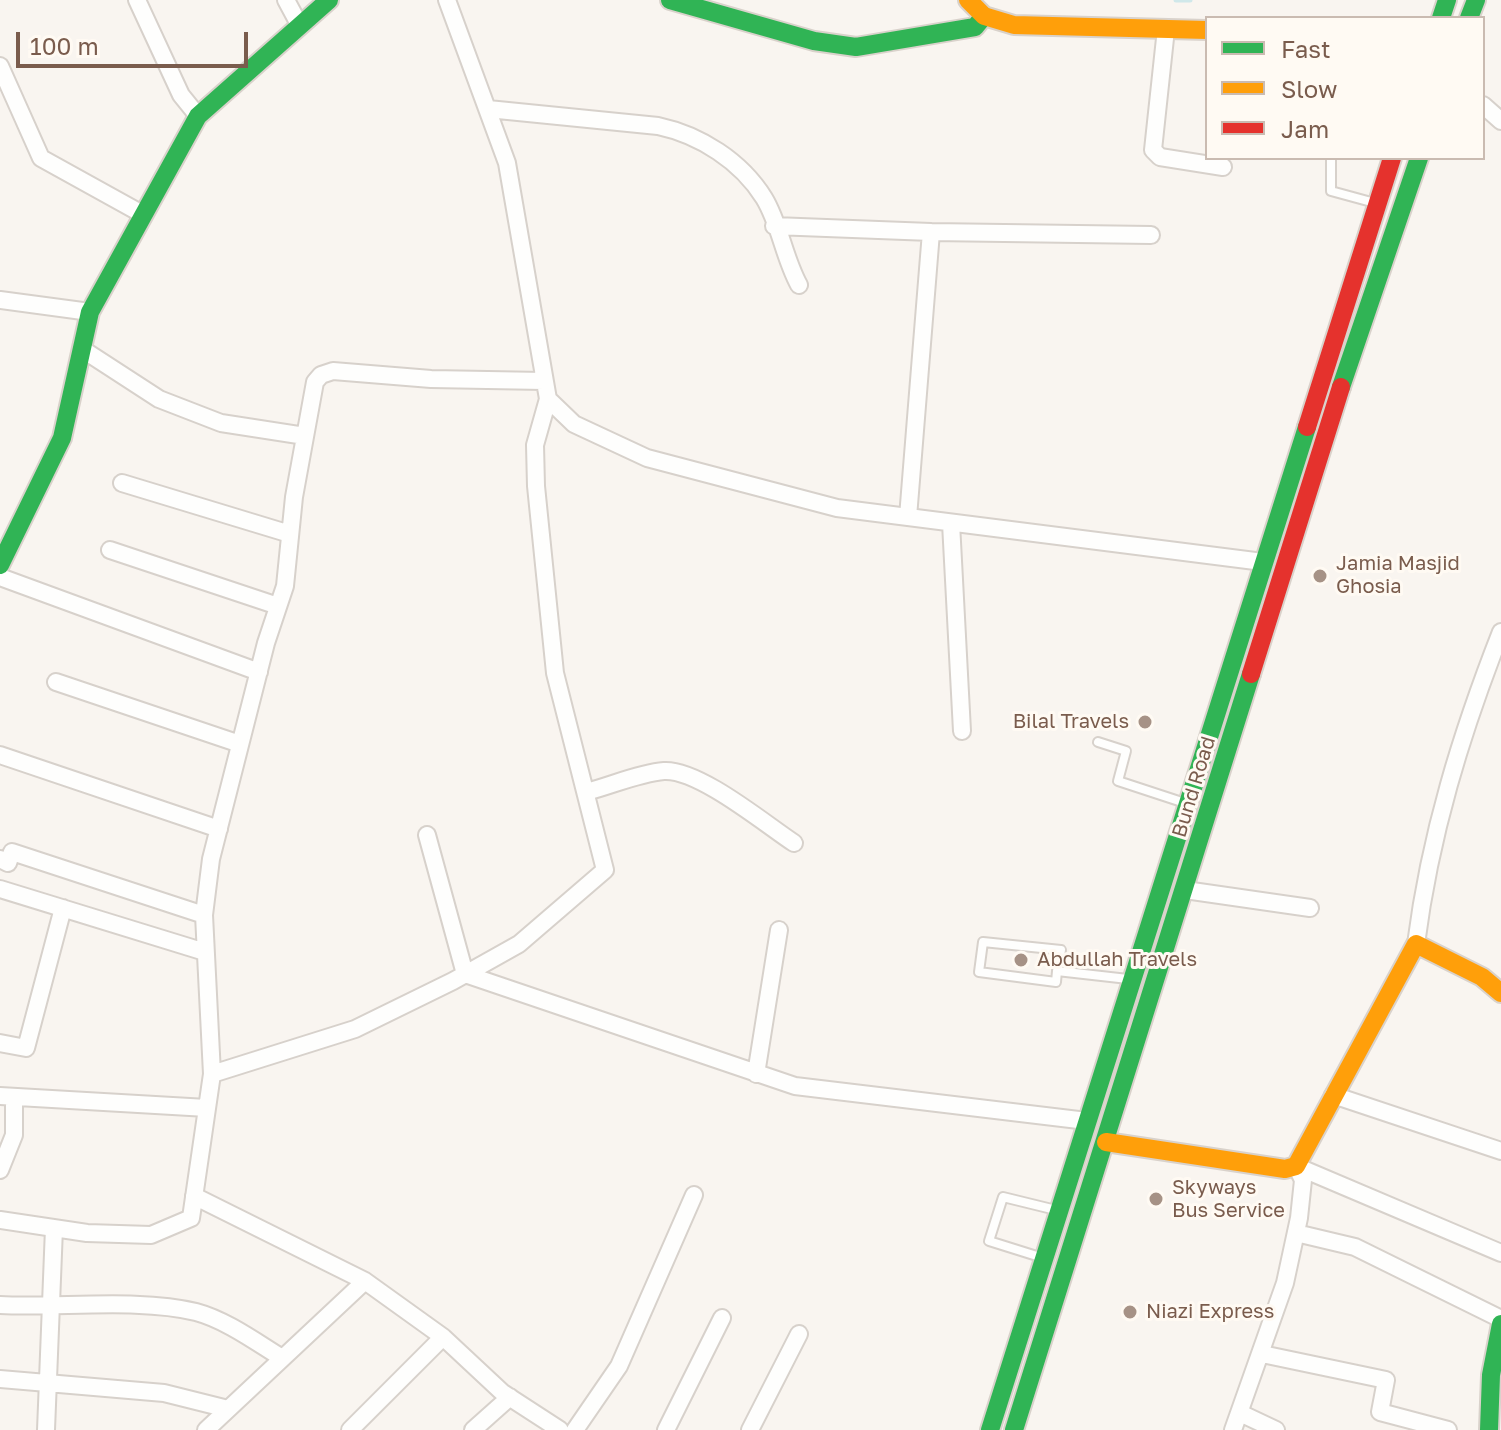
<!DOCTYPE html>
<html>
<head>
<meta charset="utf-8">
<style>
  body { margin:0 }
  #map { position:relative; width:1501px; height:1430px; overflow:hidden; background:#f9f5f0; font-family:"Golos Text",sans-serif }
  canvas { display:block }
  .legend { position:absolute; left:1205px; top:16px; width:280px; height:144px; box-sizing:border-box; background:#fffaf3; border:2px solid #cabbb1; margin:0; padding:10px 14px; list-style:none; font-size:24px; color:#7a5c4d }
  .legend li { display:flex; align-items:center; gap:16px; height:40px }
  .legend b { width:40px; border:2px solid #cabbb1 }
  .scale { position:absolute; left:16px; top:32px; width:232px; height:36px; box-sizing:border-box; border:4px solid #7a5c4d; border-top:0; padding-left:10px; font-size:24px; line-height:28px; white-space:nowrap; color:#7a5c4d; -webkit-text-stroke:6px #fffaf3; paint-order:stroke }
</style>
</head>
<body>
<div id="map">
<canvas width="1501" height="1430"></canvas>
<ul class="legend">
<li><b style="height:10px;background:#30b455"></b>Fast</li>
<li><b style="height:10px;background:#ff9f0a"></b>Slow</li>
<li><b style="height:10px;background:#e5322d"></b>Jam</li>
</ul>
<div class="scale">100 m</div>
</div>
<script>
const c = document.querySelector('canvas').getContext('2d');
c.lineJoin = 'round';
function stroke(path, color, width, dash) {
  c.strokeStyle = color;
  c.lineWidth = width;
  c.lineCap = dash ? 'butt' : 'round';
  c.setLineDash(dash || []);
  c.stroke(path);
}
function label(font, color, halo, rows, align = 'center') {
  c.font = font + ' "Golos Text",sans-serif';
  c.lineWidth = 6;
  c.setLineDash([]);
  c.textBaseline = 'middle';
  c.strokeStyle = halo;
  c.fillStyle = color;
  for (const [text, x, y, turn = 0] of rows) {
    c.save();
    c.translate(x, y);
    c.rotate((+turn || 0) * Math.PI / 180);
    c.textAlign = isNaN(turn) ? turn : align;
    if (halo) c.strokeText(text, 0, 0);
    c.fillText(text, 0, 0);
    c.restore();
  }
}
stroke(new Path2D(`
  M 1176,0 L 1190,0`), '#d0e8ea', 5);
const lane = new Path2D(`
  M 1331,158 L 1331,191 L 1375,203
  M 1098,742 L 1126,751 L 1118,781 L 1185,803
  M 1057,971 L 1061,950 L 983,942 L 979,972 L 1056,982 L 1057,971 L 1128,979
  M 1040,1257 L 989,1241 L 1003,1197 L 1056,1210`);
const street = new Path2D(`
  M 137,0 L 181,95 L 198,116
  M 286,0 L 300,26
  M 447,0 L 507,163 L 548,399 L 574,424 L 647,458 L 837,508 L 1263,562
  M 1166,29 L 1153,150 L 1160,157 L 1223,167
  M 0,66 L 41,158 L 144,215
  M 1483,105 L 1501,121
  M 488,109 L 658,126 C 700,135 741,161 764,198 C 780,224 784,258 799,285
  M 774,226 L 931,232 L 908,517
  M 931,232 L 1151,235
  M 0,300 L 90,312
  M 82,349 L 159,399 L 221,423 L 305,436
  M 122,483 L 290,534
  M 951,523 L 962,731
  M 110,550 L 278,606
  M 0,577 L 259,672
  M 56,682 L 240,744
  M 0,755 L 219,829
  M 586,792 C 610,786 639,773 664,771 C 699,769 765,824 794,843
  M 427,835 L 465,974 L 795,1086 L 1087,1121
  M 0,859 L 8,863 L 12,852 L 204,915
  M 0,889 L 205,952
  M 1185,890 L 1310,908
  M 1416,944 C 1430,835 1461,734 1501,632
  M 0,1043 L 26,1048 L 63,908
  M 212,1074 L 355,1029 L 453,981 L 519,944 L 605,870 L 555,673 L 536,486 L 535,445 L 548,399
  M 756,1074 L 779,930
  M 1333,1095 L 1501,1151
  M 0,1096 L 207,1108
  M 1296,1166 L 1501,1253
  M 0,1170 L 14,1135 L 14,1098
  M 194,1196 L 365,1281 L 443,1337 L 503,1393 L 560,1430
  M 0,1220 L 87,1233 L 151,1235 L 191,1218 L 212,1074 L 204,915 L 211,859 L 266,643 L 285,586 L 294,497 L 315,382 L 321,375 L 333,371 L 431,379 L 544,381
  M 1296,1233 L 1355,1247 L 1501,1319
  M 0,1305 C 60,1308 140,1298 196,1312 C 226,1320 256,1342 282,1358
  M 1262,1354 L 1386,1380 L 1380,1412 L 1448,1430
  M 0,1379 L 164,1393 L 228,1409
  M 1240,1413 L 1276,1430
  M 46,1430 L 54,1228
  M 206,1430 L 365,1281
  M 350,1430 L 443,1337
  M 473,1430 L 510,1397
  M 575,1430 L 619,1366 L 694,1195
  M 666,1430 L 722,1318
  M 750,1430 L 799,1334
  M 1233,1430 L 1285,1283 L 1299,1218 L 1303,1180 L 1296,1166`);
const fast = new Path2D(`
  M 670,0 L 814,41 L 856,47 L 975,27 L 984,16
  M 1441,18 L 1447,0
  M 1469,18 L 1476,0
  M 1341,387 L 1419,158
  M 0,565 L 62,438 L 90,312 L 198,116 L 329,0
  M 990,1430 L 1307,427
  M 1014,1430 L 1251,674
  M 1489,1430 L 1491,1375 L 1501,1324`);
const slow = new Path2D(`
  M 968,0 L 984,16 L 1014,25 L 1207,30
  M 1106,1142 L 1285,1169 L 1296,1166 L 1416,944 L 1482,977 L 1501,993`);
const jam = new Path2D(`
  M 1307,427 L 1392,158
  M 1251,674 L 1341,387`);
stroke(lane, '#d7d1cb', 12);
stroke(street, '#d7d1cb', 20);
stroke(fast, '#d9d2cb', 22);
stroke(slow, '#d9d2cb', 22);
stroke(jam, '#d9d2cb', 22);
stroke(lane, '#fefefd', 8);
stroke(street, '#fefefd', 16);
stroke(fast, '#30b455', 18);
stroke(slow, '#ff9f0a', 18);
stroke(jam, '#e5322d', 18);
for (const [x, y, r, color] of [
  [1320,576,8,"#a69286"],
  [1145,722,8,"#a69286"],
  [1021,960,8,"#a69286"],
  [1156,1199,8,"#a69286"],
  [1130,1312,8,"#a69286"]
]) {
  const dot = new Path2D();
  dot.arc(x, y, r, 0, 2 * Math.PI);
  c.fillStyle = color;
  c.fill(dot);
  stroke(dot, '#fffaf3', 3);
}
label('20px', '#7a5c4d', '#fffaf3', [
  ["Jamia Masjid",1336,564],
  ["Ghosia",1336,587],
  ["Bilal Travels",1129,722,"right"],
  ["Abdullah Travels",1037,960],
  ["Skyways",1172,1188],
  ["Bus Service",1172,1211],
  ["Niazi Express",1146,1312]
], 'left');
label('20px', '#7a5c4d', '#fffaf3', [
  ["Bund Road",1194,787,-73]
]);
</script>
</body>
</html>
